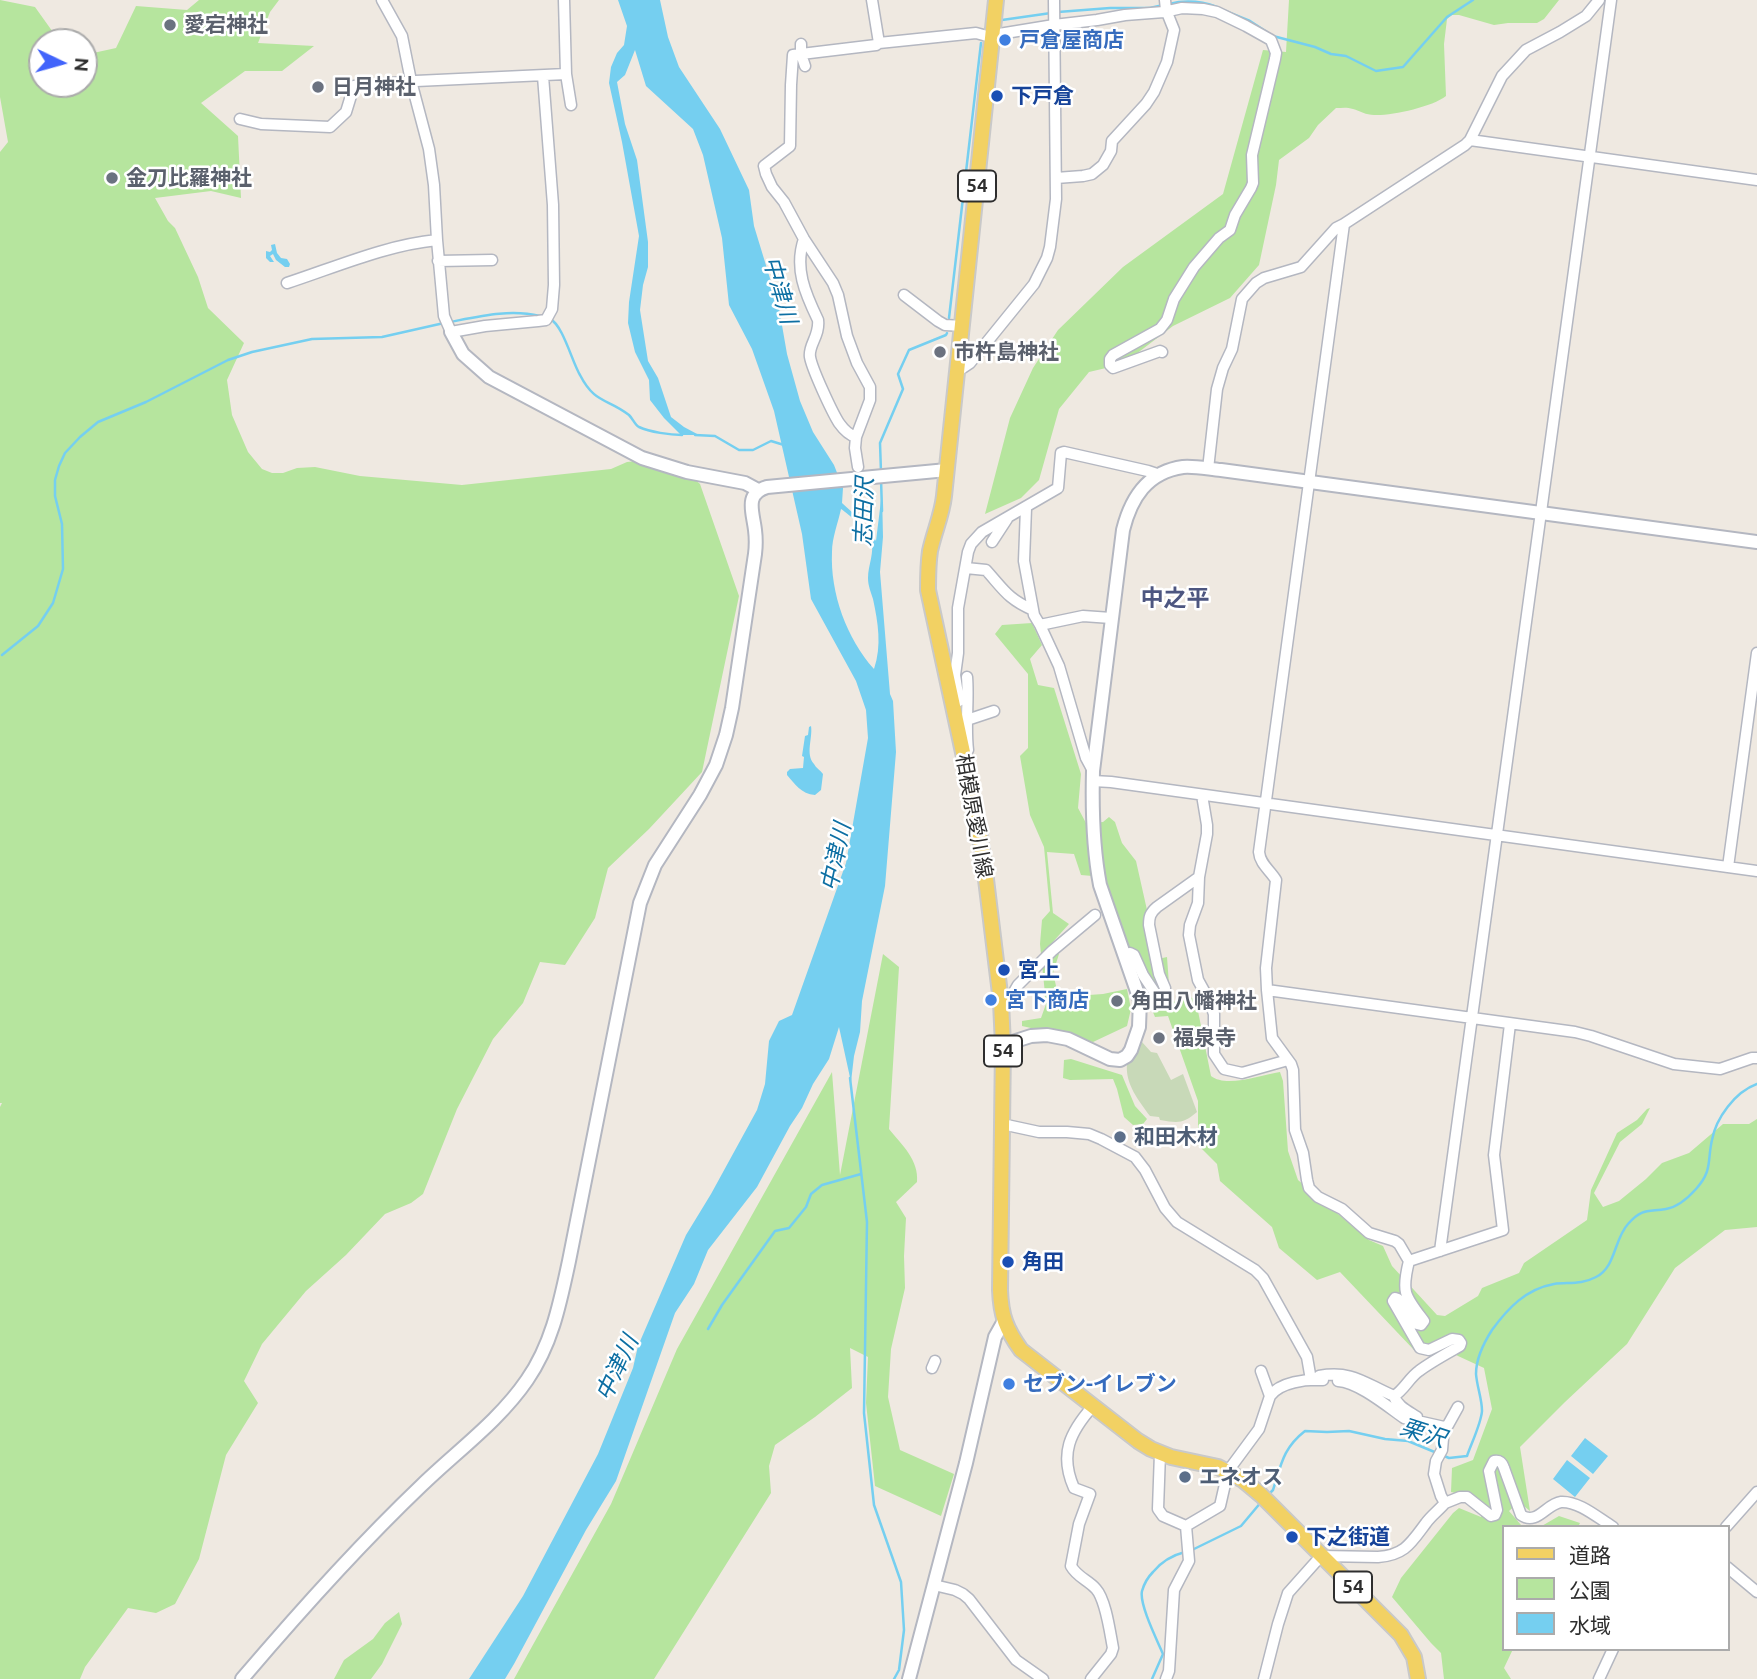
<!DOCTYPE html>
<html>
<head>
<meta charset="utf-8">
<style>
  body { margin:0 }
  #map { position:relative; width:1757px; height:1679px; overflow:hidden; background:#efe9e1; font-family:Ubuntu,"Noto Sans JP",sans-serif }
  canvas { display:block }
  .legend { position:absolute; left:1502px; top:1525px; width:228px; height:126px; box-sizing:border-box; background:#fff; border:2px solid #ababab; margin:0; padding:9px 12px; list-style:none; font-size:21px; color:#2e2e2e }
  .legend li { display:flex; align-items:center; gap:14px; height:35px }
  .legend b { width:35px; border:2px solid #ababab }
  .north { position:absolute; left:28px; top:28px; width:70px; height:70px; box-sizing:border-box; background:#fff; border:2px solid #ababab; border-radius:50%; rotate:95deg; font-size:19px; font-weight:700; line-height:28px; text-align:center; color:#2e2e2e }
  .north::after { content:''; display:block; margin:auto; width:24px; height:32px; background:#4264fb; clip-path:polygon(50% 0,100% 100%,50% 72%,0 100%) }
</style>
</head>
<body>
<div id="map">
<canvas width="1757" height="1679"></canvas>
<ul class="legend">
<li><b style="height:9px;background:#f2d163"></b>道路</li>
<li><b style="height:19px;background:#b6e59e"></b>公園</li>
<li><b style="height:19px;background:#75cff0"></b>水域</li>
</ul>
<div class="north">N</div>
</div>
<script>
const c = document.querySelector('canvas').getContext('2d');
c.lineJoin = 'round';
function fill(path, color) {
  c.fillStyle = color;
  c.fill(path, 'evenodd');
}
function stroke(path, color, width, dash) {
  c.strokeStyle = color;
  c.lineWidth = width;
  c.lineCap = dash ? 'butt' : 'round';
  c.setLineDash(dash || []);
  c.stroke(path);
}
function label(font, color, halo, rows, align = 'center') {
  c.font = font + ' Ubuntu,"Noto Sans JP",sans-serif';
  c.lineWidth = 5;
  c.setLineDash([]);
  c.textBaseline = 'middle';
  c.strokeStyle = halo;
  c.fillStyle = color;
  for (const [text, x, y, turn = 0] of rows) {
    c.save();
    c.translate(x, y);
    c.rotate((+turn || 0) * Math.PI / 180);
    c.textAlign = isNaN(turn) ? turn : align;
    if (halo) c.strokeText(text, 0, 0);
    c.fillText(text, 0, 0);
    c.restore();
  }
}
fill(new Path2D(`
  M 0,0 L 35,7 L 60,42 L 42,42 L 42,84 L 84,84 L 84,55 L 116,48 L 136,6 L 187,10 L 199,0 L 279,0 L 270,12 L 258,43 L 314,46 L 282,71 L 245,71 L 201,103 L 238,136 L 241,198 L 211,191 L 155,198 L 168,221 L 175,228 L 198,277 L 208,308 L 244,343 L 227,380 L 232,415 L 248,452 L 262,469 L 272,473 L 283,473 L 297,468 L 315,467 L 360,476 L 462,485 L 611,469 L 627,462 L 645,460 L 691,476 L 700,484 L 739,596 L 702,772 L 649,829 L 608,868 L 595,918 L 565,965 L 540,962 L 523,1003 L 493,1039 L 457,1109 L 423,1194 L 411,1203 L 385,1214 L 346,1255 L 306,1291 L 262,1344 L 244,1381 L 258,1403 L 226,1455 L 199,1559 L 175,1604 L 156,1613 L 128,1608 L 85,1667 L 80,1679 L 0,1679 L 0,1107 L 2,1103 L 0,1103 L 0,152 L 8,142 L 0,97 Z
  M 1289,0 L 1559,0 L 1544,19 L 1537,23 L 1508,23 L 1494,25 L 1459,15 L 1452,15 L 1447,19 L 1444,44 L 1446,96 C 1432,107 1391,116 1374,115 C 1366,115 1360,111 1353,109 C 1347,107 1342,108 1336,108 L 1318,125 L 1309,138 L 1279,160 L 1276,185 L 1259,265 L 1230,298 L 1173,326 L 1123,364 L 1089,372 L 1059,409 L 1039,480 L 1021,498 L 985,514 L 1010,418 L 1033,368 L 1058,330 L 1123,267 L 1223,194 L 1263,50 L 1286,52 Z
  M 1032,623 L 1042,645 L 1030,659 L 1038,685 L 1054,688 L 1081,774 L 1078,808 L 1086,823 L 1103,822 L 1109,817 L 1115,822 L 1122,843 L 1136,861 L 1158,959 L 1167,957 L 1170,998 L 1176,1003 L 1188,995 L 1196,1001 L 1211,1076 C 1226,1088 1261,1075 1280,1072 L 1283,1081 L 1288,1151 L 1298,1180 L 1369,1240 L 1383,1246 L 1392,1266 L 1437,1315 L 1445,1316 L 1478,1296 L 1482,1288 L 1519,1273 L 1524,1263 L 1587,1220 L 1591,1190 L 1617,1133 L 1637,1120 L 1647,1109 L 1650,1108 L 1642,1124 L 1620,1142 L 1594,1193 L 1603,1207 L 1619,1201 L 1646,1179 L 1662,1163 L 1689,1153 L 1723,1124 L 1749,1124 L 1757,1119 L 1757,1227 L 1725,1230 L 1675,1268 L 1627,1344 L 1565,1402 L 1520,1447 L 1530,1511 L 1519,1502 L 1509,1511 L 1521,1525 L 1530,1527 L 1503,1527 L 1503,1649 L 1513,1649 L 1504,1668 L 1511,1679 L 1444,1679 L 1441,1653 L 1431,1643 L 1392,1597 L 1401,1578 L 1453,1513 L 1459,1508 L 1481,1517 L 1485,1506 L 1464,1495 L 1451,1492 L 1452,1468 L 1473,1460 L 1492,1409 L 1484,1368 L 1458,1356 L 1443,1347 L 1414,1350 L 1340,1272 L 1317,1280 L 1279,1248 L 1272,1227 L 1220,1181 L 1217,1164 L 1198,1145 L 1198,1101 L 1168,1016 L 1155,1017 L 1110,908 L 1104,877 L 1081,875 L 1074,854 L 1047,852 L 1053,913 L 1069,924 L 1051,944 L 1059,954 L 1053,973 L 1060,1003 L 1089,995 L 1103,994 L 1127,989 L 1131,1009 L 1127,1026 L 1093,1042 L 1022,1026 L 1022,1021 L 1041,1018 L 1046,1004 L 1040,944 L 1042,920 L 1050,911 L 1044,847 L 1030,815 L 1020,756 L 1028,748 L 1028,674 L 995,634 L 1002,625 Z
  M 883,954 L 899,967 L 889,1129 C 902,1145 919,1160 917,1182 L 896,1202 L 906,1218 L 904,1256 L 905,1288 L 891,1349 L 888,1397 L 900,1450 L 954,1474 L 941,1516 L 875,1486 L 866,1403 L 868,1357 L 850,1348 L 852,1388 L 815,1417 L 775,1445 L 769,1466 L 771,1493 L 654,1679 L 514,1679 L 611,1504 L 677,1349 L 832,1072 L 840,1175 Z
  M 1071,1059 L 1122,1075 L 1135,1106 L 1147,1119 L 1143,1124 L 1133,1125 L 1124,1117 L 1117,1089 L 1113,1079 L 1070,1080 L 1063,1078 L 1064,1060 Z
  M 1559,1516 L 1580,1523 L 1578,1527 L 1540,1527 Z
  M 399,1612 L 402,1624 L 382,1664 L 371,1679 L 334,1679 L 344,1660 L 373,1639 L 385,1623 Z`), '#b6e59e');
fill(new Path2D(`
  M 1142,1042 L 1151,1052 L 1157,1053 L 1171,1080 L 1183,1074 L 1197,1112 C 1183,1124 1178,1123 1160,1120 L 1159,1117 L 1150,1116 C 1139,1101 1125,1084 1127,1064 C 1136,1060 1138,1051 1142,1042 Z`), '#c8d9b8');
fill(new Path2D(`
  M 618,0 L 660,0 L 668,37 L 679,67 L 720,129 L 749,190 L 754,226 L 779,308 L 787,354 L 800,401 L 813,432 L 834,465 L 843,488 L 842,503 C 854,514 869,526 876,541 L 882,492 L 883,537 L 880,572 L 890,694 L 893,701 L 896,752 L 885,886 L 862,1001 L 860,1032 L 854,1056 L 851,1082 L 839,1027 L 829,1059 L 813,1084 L 802,1108 L 790,1126 L 757,1187 L 708,1250 L 694,1284 L 675,1313 L 616,1481 L 586,1530 L 514,1664 L 505,1679 L 469,1679 L 523,1596 L 598,1454 L 633,1368 L 638,1346 L 686,1235 L 711,1194 L 757,1110 L 765,1084 L 769,1041 L 779,1021 L 792,1015 L 846,863 L 868,738 L 866,710 L 856,681 L 811,599 L 802,534 L 774,411 L 752,349 L 729,305 L 722,238 L 703,155 L 693,129 L 646,86 L 635,50 L 625,75 L 617,82 L 625,124 L 637,160 L 648,242 L 648,267 L 643,285 L 640,310 L 648,361 L 658,378 L 671,417 L 684,427 L 699,435 L 681,435 L 664,418 L 650,400 L 649,380 L 635,352 L 628,323 L 629,302 L 639,236 L 622,142 L 609,83 L 611,67 L 617,53 L 624,45 L 627,26 ZM 841,509 C 849,514 867,531 871,540 C 875,552 868,565 868,578 C 868,586 871,592 873,599 C 878,622 882,646 874,669 C 847,639 830,593 832,552 C 832,538 838,523 841,509 Z
  M 275,244 L 277,253 L 281,258 L 287,259 L 290,264 L 289,267 L 285,267 L 276,260 L 273,254 L 270,256 L 274,262 L 270,262 L 266,258 L 266,251 L 270,252 L 272,250 L 271,245 Z
  M 811,726 C 813,738 805,754 814,764 C 816,768 820,770 823,774 L 821,790 L 815,795 C 801,794 795,784 787,775 L 787,772 L 790,769 L 803,768 L 804,757 L 802,756 L 805,736 L 808,735 L 809,727 Z
  M 1585,1438 L 1608,1456 L 1593,1474 L 1571,1456 Z
  M 1567,1460 L 1590,1478 L 1575,1497 L 1553,1479 Z`), '#75cff0');
stroke(new Path2D(`
  M 1169,4 C 1185,0 1201,1 1217,7
  M 1223,10 L 1250,21 L 1267,32
  M 1058,12 L 1110,8 L 1150,8 L 1163,5
  M 1002,20 L 1051,13
  M 1273,36 L 1315,47 L 1331,54 L 1346,56 L 1376,71 L 1403,67 L 1447,17 L 1473,0
  M 949,318 L 981,43
  M 550,319 C 563,325 572,362 580,375 C 595,404 607,398 629,415 C 633,419 635,425 639,427 C 650,432 670,435 682,435
  M 450,322 C 481,316 510,309 540,316
  M 695,435 L 715,436 L 739,450 L 753,450 L 771,441 L 784,445
  M 881,472 L 880,443 L 903,389 L 898,374 L 909,350 L 946,335 L 947,333
  M 881,479 L 882,511
  M 2,655 L 38,626 L 53,603 L 63,569 L 62,524 L 55,496 L 55,480 L 59,466 L 65,453 L 80,437 L 98,422 L 146,402 L 228,360 L 252,352 L 312,339 L 382,337 L 444,323
  M 850,1078 L 867,1222 L 864,1413 L 874,1505 L 901,1582 L 904,1630 L 899,1670 L 894,1679
  M 708,1329 L 722,1305 L 775,1231 L 789,1228 L 806,1207 L 811,1194 L 822,1185 L 861,1174
  M 1269,1494 L 1273,1490 C 1281,1465 1283,1448 1305,1431 L 1327,1432 L 1349,1431 L 1385,1439 L 1408,1441 L 1449,1458 L 1467,1456 C 1471,1444 1481,1424 1482,1411 C 1482,1399 1477,1387 1476,1374 C 1476,1358 1483,1344 1492,1330 C 1508,1308 1526,1289 1554,1284 C 1569,1282 1581,1285 1596,1277 C 1616,1267 1614,1239 1628,1224 C 1642,1208 1648,1212 1666,1209 C 1678,1207 1688,1198 1696,1189 C 1713,1170 1707,1161 1712,1140 C 1716,1118 1735,1092 1757,1084
  M 1192,1550 L 1241,1526 L 1262,1501
  M 1152,1679 L 1163,1654 C 1157,1640 1139,1604 1142,1591 C 1144,1584 1148,1577 1153,1572 C 1162,1561 1173,1555 1185,1552`), '#75cff0', 2.5);
const street = new Path2D(`
  M 382,0 L 402,36 L 411,81 L 429,149 L 434,185 L 437,240 L 444,316 L 451,332 L 485,326 L 538,321 L 546,320 L 552,309 L 554,285 L 553,205 L 543,76
  M 564,0 L 566,74 L 571,105
  M 872,0 L 879,43 L 976,33 L 987,36 L 1054,25 L 1097,20 L 1125,15 L 1164,12 L 1182,8 L 1203,9 L 1217,12 L 1246,26 L 1271,40 L 1276,53 L 1275,59 L 1252,155 L 1253,183 L 1251,188 L 1235,215 L 1230,230 L 1219,238 L 1194,267 L 1174,299 L 1167,320 L 1160,329 L 1113,355 L 1110,359 L 1110,365 L 1113,368 L 1160,351 L 1162,352
  M 801,44 L 801,54 L 805,66
  M 240,119 L 261,124 L 330,127 L 346,112 L 354,86 L 416,81 L 566,74
  M 1470,140 L 1502,76 L 1526,50 L 1560,32 L 1586,16 L 1599,0
  M 1056,178 L 1083,176 L 1092,174 L 1103,165 L 1111,151 L 1112,141 L 1146,104 L 1154,92 L 1167,62 L 1174,30 L 1166,10 L 1165,0
  M 1757,180 L 1470,140 L 1465,145 L 1344,224 L 1259,852 C 1260,864 1270,870 1276,880 L 1266,968 L 1267,990 L 1575,1032 L 1591,1036 L 1674,1064 L 1720,1069 L 1752,1058 L 1757,1058
  M 804,239 C 794,268 805,293 818,320 C 820,336 808,345 810,357 C 812,369 832,412 839,423 C 844,430 849,435 856,437
  M 438,261 L 492,260
  M 287,283 C 336,267 386,245 437,240
  M 904,295 L 938,321 L 945,325 L 963,326
  M 958,371 L 970,363 L 1034,284 L 1047,258 L 1050,247 L 1056,199 L 1054,0
  M 858,467 L 855,448 L 856,437 L 870,400 L 870,387 L 857,363 L 847,336 L 838,295 L 833,283 L 804,239 L 784,202 L 772,187 L 766,174 L 764,166 L 790,146 L 791,85 L 793,55 L 876,45 L 879,43
  M 1208,469 L 1217,389 L 1223,368 L 1232,349 L 1242,299 L 1256,283 L 1264,278 L 1301,267 L 1336,228 L 1344,224
  M 1026,508 L 1024,561 L 1034,615 L 1040,625 L 1083,616 L 1111,618
  M 992,542 L 1007,519
  M 966,568 L 986,570 C 1004,590 1008,599 1033,610
  M 1040,625 L 1059,666 L 1086,758 L 1093,771
  M 967,677 C 969,701 965,725 968,750
  M 952,705 L 959,701 L 955,675 L 958,653 L 958,608 L 968,552 L 971,544 L 982,532 L 1058,488 L 1061,453 L 1064,452 L 1148,471 L 1160,475
  M 967,720 L 994,711
  M 1093,781 L 1111,782 L 1757,871
  M 1202,795 L 1207,825 L 1207,834 L 1199,877 L 1198,903 L 1190,925 L 1189,935 L 1198,980 L 1209,1000 L 1214,1014 L 1214,1054 L 1224,1069 L 1242,1073 L 1288,1060
  M 1728,867 L 1757,653
  M 1125,955 L 1130,953 L 1134,955 L 1143,975 L 1157,996 L 1162,996 L 1164,993 L 1165,988 L 1159,974 L 1149,925 C 1149,917 1150,913 1157,907 L 1199,877
  M 1267,990 L 1272,1038 L 1291,1064 L 1293,1070 L 1295,1130 L 1303,1153 L 1307,1180 L 1309,1188 L 1318,1197 L 1342,1209 L 1369,1233 L 1395,1241 L 1399,1244 L 1409,1261
  M 1001,1002 L 1011,997 L 1018,985 L 1052,951 L 1095,915
  M 1002,1124 L 1039,1132 L 1067,1132 L 1089,1134 L 1101,1139 L 1135,1157 L 1145,1170 L 1165,1208 L 1177,1222 L 1255,1270 L 1263,1278 L 1307,1357 L 1311,1380
  M 1440,1251 L 1611,0
  M 932,1368 L 935,1361
  M 1261,1371 L 1270,1396
  M 1317,1380 L 1319,1376 C 1353,1370 1365,1384 1394,1396 C 1404,1390 1409,1378 1419,1371 C 1431,1362 1446,1354 1460,1346 L 1461,1343 L 1459,1340 L 1452,1339 L 1429,1350 L 1420,1348 L 1393,1301 L 1395,1298 L 1398,1299 L 1417,1324 L 1421,1325 L 1424,1321 C 1405,1296 1401,1293 1409,1261 L 1503,1230 L 1494,1155 L 1510,1024
  M 1338,1381 C 1358,1382 1387,1406 1404,1418 L 1444,1427 L 1448,1425 L 1458,1407
  M 1394,1396 C 1397,1406 1408,1411 1417,1417 L 1417,1421
  M 1160,1453 L 1158,1509 L 1163,1516 L 1186,1526 L 1220,1506 L 1228,1471 L 1259,1429 L 1270,1396 C 1280,1382 1306,1379 1323,1380
  M 1445,1503 L 1460,1497 L 1467,1497 L 1491,1516 L 1495,1515 L 1497,1510 L 1489,1471 L 1494,1461 C 1500,1460 1502,1462 1504,1468 L 1521,1515 C 1537,1526 1546,1504 1561,1502 C 1579,1501 1598,1518 1613,1527
  M 1726,1527 L 1757,1492
  M 1727,1567 L 1757,1592
  M 934,1585 L 955,1590 L 963,1594 L 969,1599 L 1016,1660 L 1043,1679
  M 1091,1679 L 1111,1654 L 1113,1648 C 1110,1633 1106,1600 1096,1589 C 1088,1580 1077,1577 1071,1566 L 1079,1524 L 1090,1494 L 1074,1488 C 1059,1454 1070,1432 1093,1406
  M 1166,1679 L 1169,1671 L 1174,1590 L 1189,1561 L 1186,1526
  M 1264,1679 L 1278,1624 L 1288,1593 L 1321,1556 L 1378,1557 C 1405,1555 1411,1543 1426,1523 C 1431,1516 1439,1510 1445,1503 L 1441,1496 L 1434,1474 L 1436,1461 L 1442,1450 L 1444,1427
  M 1599,1679 L 1613,1649`);
const secondary = new Path2D(`
  M 451,332 L 463,354 L 489,377 L 642,458 L 687,472 L 745,483 L 758,490
  M 1003,1045 L 1031,1036 L 1047,1035 L 1068,1039 L 1110,1059 L 1120,1060 L 1127,1056 L 1131,1050 L 1139,1027 L 1140,1000 L 1100,885 C 1093,848 1092,808 1093,771 L 1123,530 C 1131,498 1147,472 1183,467 C 1195,466 1209,469 1221,470 L 1757,542
  M 242,1679 C 299,1612 358,1546 422,1485 C 457,1451 499,1421 527,1380 C 552,1344 560,1303 569,1261 L 640,903 L 655,865 L 700,795 L 716,765 L 726,735 L 732,708 L 755,554 C 756,546 756,538 755,530 C 753,512 744,494 767,487 L 947,470
  M 909,1679 L 966,1463 L 995,1337 L 1004,1321`);
const primary = new Path2D(`
  M 996,0 L 944,496 C 942,515 934,532 930,551 C 928,564 928,577 928,590 L 975,808 L 984,863 L 1001,1002 L 1003,1045 L 1000,1290 C 1001,1316 1006,1329 1021,1350 L 1138,1441 L 1151,1449 L 1171,1457 L 1218,1467 L 1243,1480 L 1261,1495 L 1401,1635 L 1414,1657 L 1418,1679`);
stroke(street, '#b4b7c1', 13);
stroke(secondary, '#b4b7c1', 16);
stroke(primary, '#c9c9c9', 18);
stroke(street, '#fff', 10);
stroke(secondary, '#fff', 12);
stroke(primary, '#f2d163', 14);
for (const [x, y, r, color] of [
  [170,25,7,"#6b7280"],
  [1005,40,7,"#3f7fe0"],
  [318,87,7,"#6b7280"],
  [997,96,7,"#1a4fb4"],
  [112,178,7,"#6b7280"],
  [940,352,7,"#6b7280"],
  [1004,970,7,"#1a4fb4"],
  [991,1000,7,"#3f7fe0"],
  [1117,1001,7,"#6b7280"],
  [1159,1038,7,"#6b7280"],
  [1120,1137,7,"#5c6f8a"],
  [1008,1262,7,"#1a4fb4"],
  [1009,1384,7,"#3f7fe0"],
  [1185,1477,7,"#5c6f8a"],
  [1292,1537,7,"#1a4fb4"]
]) {
  const dot = new Path2D();
  dot.arc(x, y, r, 0, 2 * Math.PI);
  c.fillStyle = color;
  c.fill(dot);
  stroke(dot, '#fff', 2.5);
}
for (const [x, y, w] of [
  [977,186,38],
  [1003,1051,38],
  [1353,1587,38]
]) {
  const box = new Path2D();
  box.roundRect(x - w / 2, y - 15.5, w, 31, 5);
  c.fillStyle = '#fff';
  c.fill(box);
  stroke(box, '#2e2e2e', 2);
}
label('bold 19px', '#2e2e2e', null, [
  ["54",977,186],
  ["54",1003,1051],
  ["54",1353,1587]
]);
label('bold 21px', '#5b616d', '#fff', [
  ["愛宕神社",184,25],
  ["日月神社",332,87],
  ["金刀比羅神社",126,178],
  ["市杵島神社",954,352],
  ["角田八幡神社",1131,1001],
  ["福泉寺",1173,1038]
], 'left');
label('bold 21px', '#366cbe', '#fff', [
  ["戸倉屋商店",1019,40],
  ["宮下商店",1005,1000],
  ["セブン-イレブン",1023,1384]
], 'left');
label('bold 21px', '#164399', '#fff', [
  ["下戸倉",1011,96],
  ["宮上",1018,970],
  ["角田",1022,1262],
  ["下之街道",1306,1537]
], 'left');
label('21px', '#2e2e2e', '#fff', [
  ["相模原愛川線",974,816,80]
]);
label('bold 21px', '#4e5e75', '#fff', [
  ["和田木材",1134,1137],
  ["エネオス",1199,1477]
], 'left');
label('italic 23px', '#0d6fa3', '#fff', [
  ["中津川",780,290,74],
  ["志田沢",864,512,-88],
  ["中津川",836,857,-78],
  ["中津川",617,1368,-65],
  ["栗沢",1423,1433,18]
]);
label('bold 23px', '#4d5680', '#fff', [
  ["中之平",1175,598]
]);
</script>
</body>
</html>
